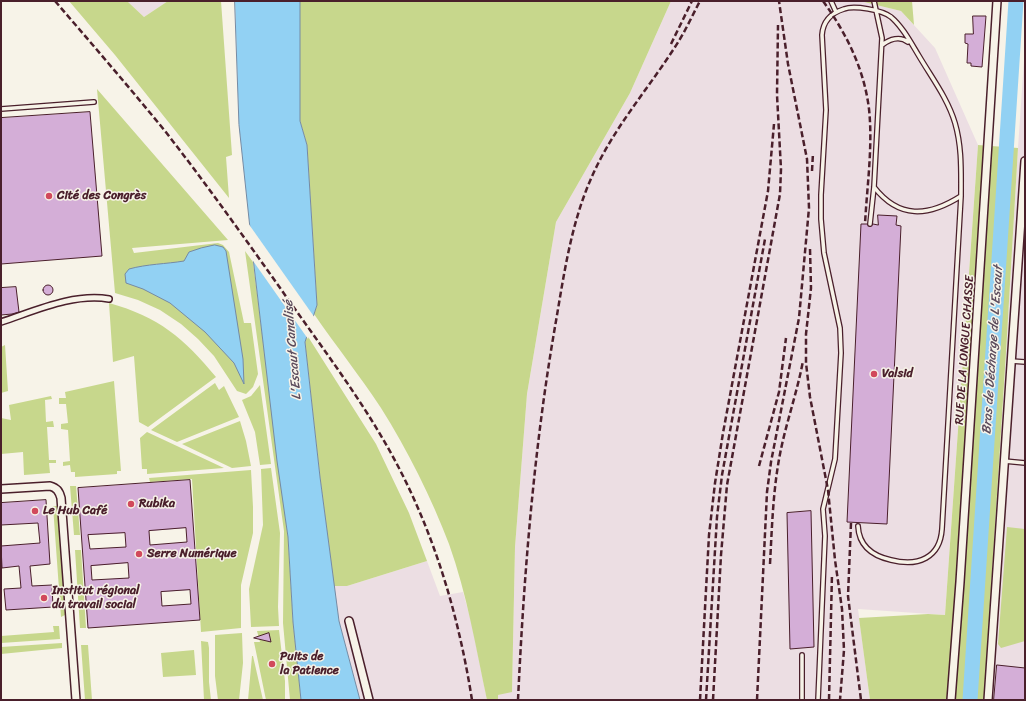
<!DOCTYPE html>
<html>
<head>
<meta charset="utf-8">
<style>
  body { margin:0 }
  #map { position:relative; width:1026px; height:701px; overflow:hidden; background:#f7f3e8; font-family:Sriracha,sans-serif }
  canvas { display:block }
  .frame { position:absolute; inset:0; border:2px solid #4a1f2b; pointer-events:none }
</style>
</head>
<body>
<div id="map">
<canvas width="1026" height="701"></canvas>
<div class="frame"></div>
</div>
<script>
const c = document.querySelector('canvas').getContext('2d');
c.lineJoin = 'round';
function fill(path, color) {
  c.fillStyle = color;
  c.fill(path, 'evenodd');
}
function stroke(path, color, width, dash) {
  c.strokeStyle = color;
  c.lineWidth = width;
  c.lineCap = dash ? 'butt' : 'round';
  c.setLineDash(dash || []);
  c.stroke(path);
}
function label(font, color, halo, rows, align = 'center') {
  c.font = font + ' Sriracha,sans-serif';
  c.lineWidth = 3;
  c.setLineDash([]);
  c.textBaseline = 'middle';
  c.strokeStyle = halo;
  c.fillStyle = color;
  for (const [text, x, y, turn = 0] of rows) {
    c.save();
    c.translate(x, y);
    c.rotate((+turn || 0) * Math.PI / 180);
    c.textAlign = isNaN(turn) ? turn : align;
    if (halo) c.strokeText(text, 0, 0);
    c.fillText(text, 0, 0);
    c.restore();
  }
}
fill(new Path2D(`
  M 127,1 L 168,1 L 144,17 Z
  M 671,1 L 860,1 L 901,11 L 935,48 L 978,145 L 945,615 L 858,609 L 870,700 L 498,700 L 498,695 L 512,691 L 515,547 L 527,394 L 556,222 L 630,93 Z
  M 1025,45 L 1025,700 L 984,700 L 1006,352 L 1018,148 Z
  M 427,561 L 440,596 L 463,592 L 472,624 L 487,700 L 360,700 L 339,621 L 334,586 L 347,586 Z`), '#ecdee3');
fill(new Path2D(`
  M 69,1 L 127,1 L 144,17 L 168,1 L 221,1 L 232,155 L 226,157 L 229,198 L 115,55 Z
  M 300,1 L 671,1 L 630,93 L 556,222 L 527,394 L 515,547 L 512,692 L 498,695 L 498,700 L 487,700 C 476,648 467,594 449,544 C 432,499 407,449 381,408 C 360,376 336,346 314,314 L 317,305 L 307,145 L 300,121 Z
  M 860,1 L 912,1 L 914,25 L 901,11 Z
  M 97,89 L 228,240 L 132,248 L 134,253 L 218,243 L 223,245 L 229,252 L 244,323 L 251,323 L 258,374 L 253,387 L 246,394 L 237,391 L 214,356 L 198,339 L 181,324 L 160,310 L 138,300 L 115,293 Z
  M 978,145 L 1018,148 L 1006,352 L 984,700 L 870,700 L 859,618 L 928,614 L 945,615 Z
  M 245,251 L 253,262 L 288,537 L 293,622 L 301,700 L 290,700 L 283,623 L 284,531 Z
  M 109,303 C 159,317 184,338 216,377 L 148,427 L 139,422 L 134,356 L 113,362 Z
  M 307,335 L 376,444 L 409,513 L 427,561 L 347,586 L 334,586 L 320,477 L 305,342 Z
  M 5,345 L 8,391 L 1,393 L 1,347 Z
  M 114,381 L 121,471 L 117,471 L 117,474 L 75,477 L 75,472 L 71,472 L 70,465 L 63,466 L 63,462 L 70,461 L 68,430 L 61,429 L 61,424 L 68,423 L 66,404 L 59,404 L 59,398 L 66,398 L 65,392 Z
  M 215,383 L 219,390 L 224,386 L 239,417 L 177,442 L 151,430 Z
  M 260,385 L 271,464 L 260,465 L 255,432 L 242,400 L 251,396 Z
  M 51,396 L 52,399 L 45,400 L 46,422 L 53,421 L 54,427 L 47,427 L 49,460 L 56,460 L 56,463 L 49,463 L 50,473 L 24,475 L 23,452 L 1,454 L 1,418 L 11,420 L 9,405 Z
  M 240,421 L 246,441 L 251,466 L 232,468 L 182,444 Z
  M 147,432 L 224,468 L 147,474 L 147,469 L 142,469 L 140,438 Z
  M 271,468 L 280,533 L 278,607 L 279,626 L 251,627 L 249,589 L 263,525 L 261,469 Z
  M 251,470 L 253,507 L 253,533 L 241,585 L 241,628 L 201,632 L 192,479 L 150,482 L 149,478 Z
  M 70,486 L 76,486 L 80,535 L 74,535 Z
  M 53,506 L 58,506 L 65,615 L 61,617 Z
  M 1007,527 L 1025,529 L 1025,641 L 1001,648 L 998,644 Z
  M 75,550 L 81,550 L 86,628 L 80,628 Z
  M 53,626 L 59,626 L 60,639 L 1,643 L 1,636 L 54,632 Z
  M 279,630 L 285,681 L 285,700 L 266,700 L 254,642 L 260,642 L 257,631 Z
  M 242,633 L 243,663 L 239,700 L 218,700 L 215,676 L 215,635 Z
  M 201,641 L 208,642 L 209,648 L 209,682 L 211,700 L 204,700 Z
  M 62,643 L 62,648 L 1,654 L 1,647 Z
  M 81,645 L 88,645 L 92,700 L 85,700 Z
  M 194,650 L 196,675 L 163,677 L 161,653 Z
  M 252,656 L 253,656 L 263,700 L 248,700 Z`), '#c7d78c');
const water = new Path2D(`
  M 235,1 L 300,1 L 300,121 L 307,145 L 317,305 L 305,342 L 320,477 L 339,621 L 360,700 L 301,700 L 293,622 L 288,537 L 277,461 L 254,266 L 239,125 Z
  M 215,245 L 223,247 L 226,251 L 243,359 L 244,384 L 234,363 L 205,332 L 170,303 L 143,289 L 126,283 L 125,274 L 129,269 C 147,264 166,264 184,261 L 189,252 L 201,248 Z`);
fill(water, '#92d1f3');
stroke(water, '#758aa3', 1);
fill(new Path2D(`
  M 248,223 L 315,318 L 308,339 L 251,258 Z`), '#f7f3e8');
stroke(new Path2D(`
  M 970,700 L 1016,1`), '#92d1f3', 15);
const building = new Path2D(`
  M 973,16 L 986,16 L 982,67 L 971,66 L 971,63 L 967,63 L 968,44 L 965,43 L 965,34 L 973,34 Z
  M 90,112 L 102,256 L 1,264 L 1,118 Z
  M 878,215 L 897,216 L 896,225 L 901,226 L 887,524 L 847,522 L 861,224 L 867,224 L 870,227 L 873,224 L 878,225 Z
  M43 290a5 5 0 1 1 10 0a5 5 0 1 1-10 0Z
  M 16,287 L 19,312 L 12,314 L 1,315 L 1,288 Z
  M 190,480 L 200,620 L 88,628 L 78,488 ZM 186,528 L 187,542 L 150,545 L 149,531 ZM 125,533 L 126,547 L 90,549 L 88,535 ZM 128,563 L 129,578 L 92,580 L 91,566 ZM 190,590 L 191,604 L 162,606 L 161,592 Z
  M 46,500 L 50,564 L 30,566 L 32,586 L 52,585 L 53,607 L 6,610 L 4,589 L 21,588 L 19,566 L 2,568 L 1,546 L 40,543 L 38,523 L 1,525 L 1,503 Z
  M 811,511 L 814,647 L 790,649 L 787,513 Z
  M 269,633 L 271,642 L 254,638 Z
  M 997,665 L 1025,668 L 1025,700 L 994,700 Z`);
fill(building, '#d4aed7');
stroke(building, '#4a1f2b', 1);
const service = new Path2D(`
  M 831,1 L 836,12
  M 882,45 C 890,39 900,36 908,42
  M 1,109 L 94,102
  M 870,224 L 874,187 L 882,38 L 874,1
  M 1011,361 L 1025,362
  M 1004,461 L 1025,463
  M 858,526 C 859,546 873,556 891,560 C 918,567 940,558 942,529 L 961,196
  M 802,655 L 802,700
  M 818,700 L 825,536 L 823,509 L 835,459 L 841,353 L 840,328 L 824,253 L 821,219 L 821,195 L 826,110 L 822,35 C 823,21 831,13 844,9 C 854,5 882,10 891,17 C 903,27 911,43 919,56 C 932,78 948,99 955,123 C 962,147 961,171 961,196 C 928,217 899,219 874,187`);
const pedestrian = new Path2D(`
  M 1,322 C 35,311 73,293 109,299`);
const minor = new Path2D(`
  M 1,489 L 50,486 C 57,488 59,491 61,498 L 76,700
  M 349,621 L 369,700
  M 951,700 L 960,582 L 997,1
  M 988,700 L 1025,161`);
stroke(service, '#4a1f2b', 6);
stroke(pedestrian, '#4a1f2b', 8);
stroke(minor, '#4a1f2b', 10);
stroke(service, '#f7f3e8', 3.5);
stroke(pedestrian, '#f7f3e8', 5);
stroke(minor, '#f7f3e8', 7);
stroke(new Path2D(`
  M 55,1 C 92,44 129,87 165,131 C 204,181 241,233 278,285 C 315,338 355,390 387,446 C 432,525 458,611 472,700
  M 823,1 C 846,33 864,68 869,109 C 873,146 867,186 865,224
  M 671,44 L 692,1
  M 812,171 L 813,153
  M 810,249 L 811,288 L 806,334 L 806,363 L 810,397 L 828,490 L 835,560 L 842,609 L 844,650 L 840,700
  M 759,466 L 779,392 L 786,338
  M 851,523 L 848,596 L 861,700
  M 770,564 C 772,527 773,490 780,454 C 786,423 797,393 803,361
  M 518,700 C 524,573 534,446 556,321 C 564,274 571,225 590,181 C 611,131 646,92 675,47 C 685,32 692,16 700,1
  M 700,700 L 709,535 L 715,483 L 723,433 L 768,191 L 774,124
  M 706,700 L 717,517 L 722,475 L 765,239
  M 713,700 L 721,555 L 727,485 L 780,194 L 781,169 L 777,95 L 778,25
  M 757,700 L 767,492 L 771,462 L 799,318 L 809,208 L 807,159 L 788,64 L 779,1
  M 829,700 L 832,574`), '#4a1f2b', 2.5, [6, 3]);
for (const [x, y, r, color] of [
  [49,196,4,"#d1495b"],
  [874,374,4,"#d1495b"],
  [131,504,4,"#d1495b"],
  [35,511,4,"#d1495b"],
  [139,554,4,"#d1495b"],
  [44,598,4,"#d1495b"],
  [272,664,4,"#d1495b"]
]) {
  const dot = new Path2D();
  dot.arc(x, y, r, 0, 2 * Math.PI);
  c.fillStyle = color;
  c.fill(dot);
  stroke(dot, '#f7f3e8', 1.5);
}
label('bold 12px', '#4a1f2b', '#f7f3e8', [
  ["Cité des Congrès",57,196],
  ["Valsid",882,374],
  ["Rubika",139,504],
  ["Le Hub Café",43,511],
  ["Serre Numérique",147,554],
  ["Institut régional",52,591],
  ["du travail social",52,605],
  ["Puits de",280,657],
  ["la Patience",280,671]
], 'left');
label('12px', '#4a1f2b', '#f7f3e8', [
  ["RUE DE LA LONGUE CHASSE",965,350,-86]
]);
label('italic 13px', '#5c4c5d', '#f7f3e8', [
  ["L'Escaut Canalisé",293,350,-95],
  ["Bras de Décharge de L'Escaut",993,350,-86]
]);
</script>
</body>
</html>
